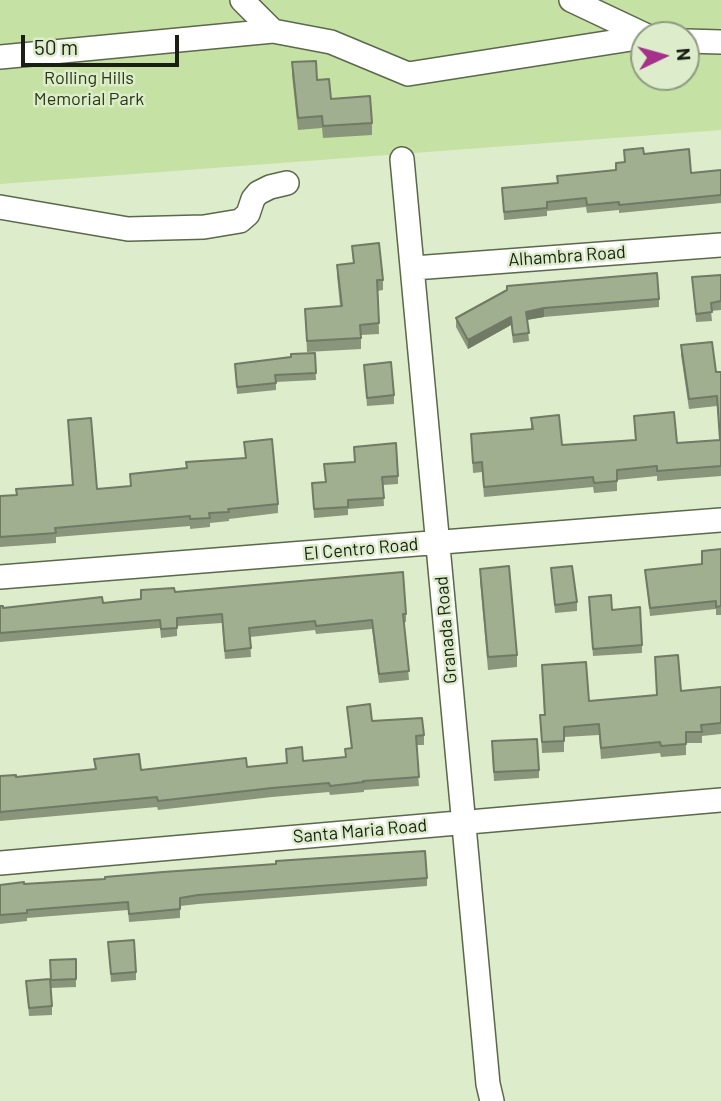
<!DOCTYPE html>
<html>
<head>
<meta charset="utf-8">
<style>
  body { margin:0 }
  #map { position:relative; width:721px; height:1101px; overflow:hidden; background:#ddedcb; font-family:Barlow,sans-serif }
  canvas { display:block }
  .north { position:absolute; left:630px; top:21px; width:70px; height:70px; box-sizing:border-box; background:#ddedcb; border:2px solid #8f9b81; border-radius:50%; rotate:85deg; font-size:19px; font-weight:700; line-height:28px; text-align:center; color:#191f13 }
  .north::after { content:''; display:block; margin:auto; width:24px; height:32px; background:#a5318b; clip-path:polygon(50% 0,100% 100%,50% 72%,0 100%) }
  .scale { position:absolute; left:21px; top:35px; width:158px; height:32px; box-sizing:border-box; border:4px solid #191f13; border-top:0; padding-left:9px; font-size:21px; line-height:24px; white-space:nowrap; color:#191f13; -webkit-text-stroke:5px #ddedcb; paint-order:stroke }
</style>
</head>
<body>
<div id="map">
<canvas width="721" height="1101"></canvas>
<div class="north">N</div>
<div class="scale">50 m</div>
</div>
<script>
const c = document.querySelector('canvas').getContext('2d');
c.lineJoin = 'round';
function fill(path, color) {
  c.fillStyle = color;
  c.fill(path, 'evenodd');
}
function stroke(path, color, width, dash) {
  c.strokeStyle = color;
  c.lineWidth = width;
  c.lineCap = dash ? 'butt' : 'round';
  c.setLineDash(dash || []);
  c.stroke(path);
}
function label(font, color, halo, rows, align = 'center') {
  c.font = font + ' Barlow,sans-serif';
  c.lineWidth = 5;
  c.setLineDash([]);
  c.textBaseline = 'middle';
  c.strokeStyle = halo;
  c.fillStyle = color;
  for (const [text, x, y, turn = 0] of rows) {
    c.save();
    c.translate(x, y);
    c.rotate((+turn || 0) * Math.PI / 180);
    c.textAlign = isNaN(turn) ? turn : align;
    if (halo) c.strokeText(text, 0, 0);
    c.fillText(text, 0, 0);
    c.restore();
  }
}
fill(new Path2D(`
  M 0,0 L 721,0 L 721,130 L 0,184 ZM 644,35 L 686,35 L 686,77 L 644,77 Z`), '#c5e1a4');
const minor = new Path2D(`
  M 571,0 L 645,35
  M 273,31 L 331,42 L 408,74 L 644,37
  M 686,41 L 721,42
  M 0,57 L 273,31 L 242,0
  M 402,159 L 488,1084 L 492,1101
  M 0,207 L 128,229 L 204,227 L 240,221 L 248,214 L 253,199 L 258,193 L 270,187 L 287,183
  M 414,268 L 721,245
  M 0,577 L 721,520
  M 0,863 L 721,800`);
stroke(minor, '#5b684b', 26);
stroke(minor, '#fff', 23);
fill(new Path2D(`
  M 292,62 L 317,80 L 331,99 L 372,123 L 372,135 L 323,138 L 322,128 L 298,130 L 292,75 Z
  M 624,150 L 644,154 L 691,173 L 721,170 L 721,203 L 619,213 L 619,210 L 587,213 L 586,207 L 547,211 L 547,216 L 504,220 L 502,188 L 557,183 L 557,176 L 616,170 L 625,162 Z
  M 352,246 L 383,280 L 383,290 L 378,291 L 379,334 L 361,335 L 361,349 L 307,352 L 305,309 L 340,306 L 337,275 L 337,265 L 353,263 Z
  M 721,275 L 721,310 L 711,311 L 712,321 L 696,322 L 692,277 Z
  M 507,290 L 659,299 L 659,307 L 544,317 L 527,320 L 529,341 L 513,343 L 511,325 L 468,349 L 456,327 L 456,318 Z
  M 681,345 L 716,372 L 721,372 L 721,476 L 657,481 L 657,476 L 617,480 L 617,491 L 594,493 L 593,487 L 484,497 L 482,472 L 473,473 L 471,434 L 531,429 L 531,418 L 562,445 L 635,440 L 634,416 L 677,443 L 720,440 L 717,406 L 689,409 L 681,355 Z
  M 315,353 L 316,380 L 276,382 L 276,390 L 237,394 L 235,364 L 291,357 Z
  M 364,365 L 394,395 L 394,404 L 367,406 Z
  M 68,420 L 97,489 L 130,486 L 130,474 L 186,468 L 245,458 L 244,442 L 278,504 L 278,513 L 229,519 L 229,521 L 210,523 L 210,527 L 190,529 L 190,526 L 56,537 L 56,543 L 0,547 L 0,496 L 16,495 L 72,485 Z
  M 354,447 L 398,476 L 398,484 L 383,485 L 384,506 L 348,509 L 348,515 L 314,518 L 312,483 L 325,482 L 324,464 L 354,462 Z
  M 721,549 L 721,615 L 716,615 L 716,609 L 650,616 L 645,570 L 702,564 Z
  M 551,568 L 577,602 L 577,611 L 555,613 Z
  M 480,569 L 517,655 L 517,667 L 488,670 L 480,581 Z
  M 141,590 L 175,592 L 406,614 L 406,622 L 404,622 L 409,680 L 379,683 L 372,629 L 316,634 L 315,630 L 250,637 L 251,657 L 225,659 L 222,623 L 177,626 L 177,636 L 161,638 L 160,628 L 0,642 L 0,606 L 3,608 L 103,603 L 141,599 Z
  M 589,604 L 612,610 L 642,645 L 642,653 L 593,656 Z
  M 655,657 L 681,691 L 721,687 L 721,734 L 702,736 L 702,743 L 686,743 L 686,755 L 661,757 L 660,753 L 601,759 L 599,735 L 564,737 L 564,752 L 542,753 L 540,715 L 544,715 L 542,665 L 589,701 L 657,695 Z
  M 347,707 L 372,721 L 424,735 L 424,745 L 416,745 L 419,786 L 364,790 L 364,792 L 330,795 L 329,792 L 272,797 L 158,810 L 157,807 L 0,821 L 0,776 L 16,777 L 95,769 L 94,759 L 141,770 L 247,767 L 286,763 L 286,749 L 303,761 L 345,757 L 345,749 L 351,748 Z
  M 492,750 L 539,770 L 539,778 L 494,781 Z
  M 427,878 L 427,886 L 198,904 L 180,906 L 180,918 L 129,922 L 128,910 L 27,918 L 27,921 L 0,924 L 0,885 Z
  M 108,942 L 136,972 L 136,980 L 111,982 Z
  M 76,959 L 76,987 L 51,988 L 50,960 Z
  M 26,981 L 52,1006 L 52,1015 L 29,1016 Z`), '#8a967b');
fill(new Path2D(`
  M 544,308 L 544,317 L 526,320 L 526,312 Z
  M 511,317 L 511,325 L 468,349 L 468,340 Z`), '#707a64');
const building = new Path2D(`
  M 316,61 L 317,80 L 329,79 L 331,99 L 370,96 L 372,123 L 323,126 L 322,116 L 298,118 L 292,62 Z
  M 643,148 L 644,154 L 689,149 L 691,173 L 721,170 L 721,195 L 619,205 L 619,202 L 587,205 L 586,198 L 547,202 L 547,208 L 504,212 L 502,188 L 558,183 L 557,176 L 616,170 L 616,163 L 625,162 L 624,150 Z
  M 379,243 L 383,280 L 377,280 L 379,323 L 360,325 L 361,338 L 307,341 L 305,309 L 342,306 L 337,265 L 354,263 L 352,246 Z
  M 657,273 L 659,299 L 544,308 L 526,312 L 529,333 L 513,335 L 511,317 L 468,340 L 456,318 L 507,290 L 507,286 Z
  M 721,275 L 721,301 L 711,303 L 712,312 L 696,314 L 692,277 Z
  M 712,342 L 716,372 L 721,372 L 721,466 L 657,471 L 657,466 L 617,470 L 617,481 L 594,483 L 593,477 L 484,487 L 482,462 L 473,463 L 471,434 L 533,429 L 531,418 L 559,415 L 562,445 L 636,440 L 634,416 L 674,412 L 677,443 L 720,440 L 717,396 L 689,399 L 681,345 Z
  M 315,353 L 316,373 L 275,375 L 276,383 L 237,387 L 235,364 L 291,357 L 291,354 Z
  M 391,362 L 394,395 L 367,398 L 364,365 Z
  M 91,418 L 97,489 L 131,486 L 130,474 L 187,468 L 186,462 L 246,458 L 244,442 L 272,439 L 278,504 L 228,509 L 229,512 L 209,513 L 210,518 L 190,519 L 190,516 L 55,528 L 56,533 L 0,537 L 0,496 L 17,495 L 16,489 L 73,485 L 68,420 Z
  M 396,443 L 398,476 L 382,477 L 384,498 L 348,500 L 348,507 L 314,509 L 312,483 L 326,482 L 324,464 L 355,462 L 354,447 Z
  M 721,549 L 721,606 L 716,607 L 716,601 L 650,608 L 645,570 L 702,564 L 702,551 Z
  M 509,566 L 517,655 L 488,657 L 480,569 Z
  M 572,566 L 577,602 L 555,605 L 551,568 Z
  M 403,572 L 406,614 L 403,614 L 409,671 L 379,674 L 372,620 L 316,626 L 315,621 L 249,628 L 251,648 L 225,651 L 222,614 L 177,618 L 177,628 L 161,629 L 160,620 L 0,633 L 0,606 L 3,606 L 3,608 L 102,597 L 103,603 L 141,599 L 141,590 L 174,588 L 175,592 Z
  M 611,595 L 612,610 L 640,607 L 642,645 L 593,649 L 589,597 Z
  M 678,655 L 681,691 L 721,687 L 721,723 L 701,725 L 702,732 L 686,732 L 686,744 L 661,746 L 660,742 L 601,748 L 599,724 L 564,727 L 564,741 L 542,742 L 540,715 L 545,715 L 542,665 L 586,662 L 589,701 L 657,695 L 655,657 Z
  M 370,704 L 372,721 L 422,718 L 424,735 L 416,736 L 419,777 L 363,781 L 364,782 L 330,786 L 329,783 L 272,788 L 158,801 L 157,797 L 0,812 L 0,776 L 16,775 L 16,777 L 96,769 L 94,759 L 139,754 L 141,770 L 246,758 L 247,767 L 287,763 L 286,749 L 302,747 L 303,761 L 346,757 L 345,749 L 352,748 L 347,707 Z
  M 537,739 L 539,770 L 494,772 L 492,741 Z
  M 425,851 L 427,878 L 198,895 L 180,898 L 180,909 L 129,914 L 128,902 L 27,910 L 27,913 L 0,915 L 0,885 L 24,882 L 24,884 L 105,879 L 105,877 L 163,872 L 276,864 L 276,861 Z
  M 134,940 L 136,972 L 111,974 L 108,942 Z
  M 76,959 L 76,979 L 51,980 L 50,960 Z
  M 50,979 L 52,1006 L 29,1008 L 26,981 Z`);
fill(building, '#a0af8f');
stroke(building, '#707a64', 2);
label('18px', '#293813', '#ddedcb', [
  ["Rolling Hills",89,78],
  ["Memorial Park",89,99]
]);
label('18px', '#191f13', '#ddedcb', [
  ["Alhambra Road",567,256,-4],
  ["El Centro Road",361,549,-5],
  ["Granada Road",446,630,-95],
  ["Santa Maria Road",360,831,-5]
]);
</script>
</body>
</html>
